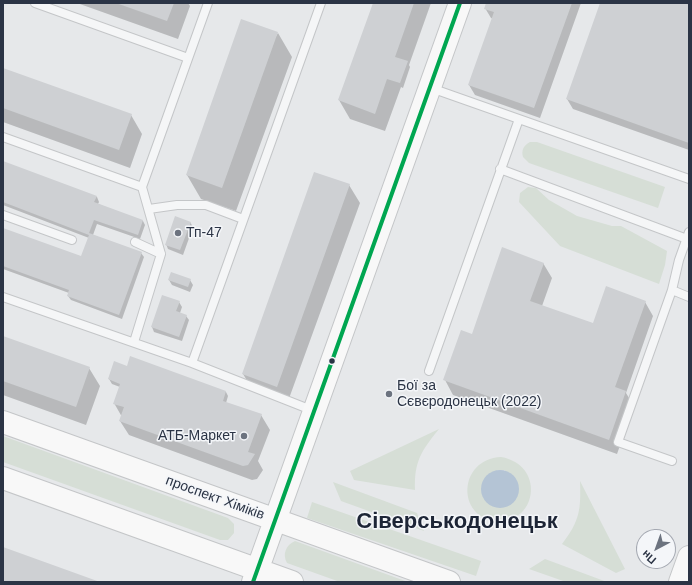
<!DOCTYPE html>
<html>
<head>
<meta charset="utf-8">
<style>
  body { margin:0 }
  #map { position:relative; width:692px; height:585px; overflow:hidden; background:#e6e8ea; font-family:Helvetica,sans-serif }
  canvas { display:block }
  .frame { position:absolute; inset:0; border:4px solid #2b3445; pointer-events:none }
  .north { position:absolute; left:636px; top:529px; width:40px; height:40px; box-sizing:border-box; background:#f4f6f9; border:1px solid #a4a8b1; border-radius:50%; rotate:221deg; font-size:11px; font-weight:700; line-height:16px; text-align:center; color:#2b3445 }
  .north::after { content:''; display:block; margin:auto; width:14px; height:18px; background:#6c737f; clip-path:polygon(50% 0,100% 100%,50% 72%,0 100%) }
</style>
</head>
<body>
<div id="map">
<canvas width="692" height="585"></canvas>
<div class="frame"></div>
<div class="north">Пн</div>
</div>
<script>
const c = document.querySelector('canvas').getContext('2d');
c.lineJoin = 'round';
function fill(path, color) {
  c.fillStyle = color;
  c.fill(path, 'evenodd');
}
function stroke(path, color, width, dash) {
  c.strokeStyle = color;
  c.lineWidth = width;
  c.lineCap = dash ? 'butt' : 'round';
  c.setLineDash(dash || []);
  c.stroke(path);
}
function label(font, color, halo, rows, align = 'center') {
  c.font = font + ' Helvetica,sans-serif';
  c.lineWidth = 3;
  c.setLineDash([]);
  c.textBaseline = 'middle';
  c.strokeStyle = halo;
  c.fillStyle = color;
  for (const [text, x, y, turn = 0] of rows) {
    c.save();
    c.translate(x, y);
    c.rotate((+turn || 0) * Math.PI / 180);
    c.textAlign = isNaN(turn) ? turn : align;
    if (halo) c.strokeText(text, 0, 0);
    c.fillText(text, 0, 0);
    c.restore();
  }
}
fill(new Path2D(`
  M 530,142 L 537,142 L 665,187 L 658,208 L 529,163 L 523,157 C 521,150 524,145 530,142 Z
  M 528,187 L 536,188 L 549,200 L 577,216 L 612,226 L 621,226 L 667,251 L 665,265 L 659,284 L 560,246 L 519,202 L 520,193 Z
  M 439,429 C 421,451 414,462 415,490 L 354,480 L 350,471 Z
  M 3,436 L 228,518 L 234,524 L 234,533 L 228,540 L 220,540 L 3,462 Z
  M 501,457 C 546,465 537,524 497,521 C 456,518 458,459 501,457 ZM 497,470 L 505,470 L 510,505 L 503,507 Z
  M 580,481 L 625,569 L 616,573 L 562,544 C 580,521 581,509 580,481 Z
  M 333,482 L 417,513 L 424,531 L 341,501 Z
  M 312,502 L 481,561 L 476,576 L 307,518 Z
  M 295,541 L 408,582 L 340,582 L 287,563 C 282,554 286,545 295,541 Z
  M 545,559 L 607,582 L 566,582 L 529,569 Z`), '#d6ded6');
fill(new Path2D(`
  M481 489a19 19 0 1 1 38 0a19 19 0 1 1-38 0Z`), '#b4c4d5');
fill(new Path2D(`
  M 77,3 L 188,3 L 190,6 L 178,39 Z
  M 374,3 L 431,3 L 409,65 L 410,67 L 403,88 L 401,87 L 385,131 L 350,119 L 339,100 Z
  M 487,3 L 581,3 L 540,118 L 475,95 L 469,85 L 493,19 L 491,18 L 485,8 Z
  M 601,3 L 689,3 L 689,150 L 573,109 L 567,99 Z
  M 278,33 L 292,57 L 236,211 L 201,199 L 187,175 Z
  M 3,69 L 131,115 L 142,134 L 130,168 L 3,122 Z
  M 3,162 L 97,197 L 99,202 L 98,204 L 143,221 L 145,225 L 140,239 L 97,224 L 93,235 L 141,253 L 144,257 L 122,319 L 71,300 L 68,296 L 69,293 L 3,269 L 3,229 L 82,257 L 89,238 L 3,205 Z
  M 349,185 L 360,203 L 287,404 L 254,392 L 243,374 Z
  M 190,222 L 193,227 L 183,255 L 168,249 L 166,244 Z
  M 543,263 L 552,278 L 542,306 L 594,324 L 645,302 L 653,316 L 626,393 L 634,406 L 617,454 L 453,395 L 445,380 L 472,335 Z
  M 169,280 L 190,280 L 193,285 L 190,292 L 172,285 Z
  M 179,302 L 182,307 L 180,313 L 186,316 L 189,320 L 182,341 L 154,332 L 152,327 Z
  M 3,337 L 89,368 L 100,386 L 86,425 L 3,395 Z
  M 128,367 L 226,392 L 228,396 L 226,403 L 261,415 L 270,430 L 258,461 L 263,470 L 257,479 L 252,480 L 129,435 L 120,421 L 122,417 L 114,403 L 120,387 L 112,384 L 109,379 Z`), '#0003');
fill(new Path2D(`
  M 116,3 L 174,3 L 167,21 Z
  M 373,3 L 414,3 L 395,57 L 408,61 L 400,83 L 387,79 L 375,114 L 338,100 Z
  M 486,3 L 572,3 L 534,108 L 468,85 L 494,12 L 484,9 Z
  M 600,3 L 685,3 L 689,5 L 689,143 L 566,99 Z
  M 241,19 L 278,32 L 222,188 L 186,175 Z
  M 3,68 L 132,114 L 119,150 L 3,108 Z
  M 3,161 L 97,196 L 94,202 L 143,220 L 138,235 L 94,220 L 89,233 L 142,252 L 119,315 L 67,296 L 69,290 L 3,266 L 3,228 L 81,256 L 89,235 L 3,202 Z
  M 314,172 L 350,184 L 277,387 L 242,374 Z
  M 175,216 L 191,222 L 180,250 L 165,245 Z
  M 502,247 L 544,263 L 530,301 L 593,323 L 606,286 L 646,301 L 615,387 L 626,391 L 609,440 L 443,380 L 461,330 L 472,334 Z
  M 171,272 L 191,279 L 188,287 L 168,280 Z
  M 162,295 L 180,301 L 176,311 L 187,315 L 179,337 L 151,327 Z
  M 3,336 L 90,367 L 76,407 L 3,381 Z
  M 130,356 L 226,391 L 223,401 L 262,414 L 248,452 L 255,454 L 248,465 L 243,466 L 119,421 L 124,407 L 113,404 L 120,384 L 108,379 L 114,361 L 127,366 Z
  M 3,547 L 100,582 L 3,582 Z`), '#ced0d3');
const lane = new Path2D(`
  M 35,3 L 188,58
  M 431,88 L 689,179
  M 3,137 L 142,187
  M 500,169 L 687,239
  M 149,209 L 177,205 L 206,205 L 243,219
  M 3,215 L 72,240
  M 689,232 L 679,260 L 672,290 L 689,297
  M 135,242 L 161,254
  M 672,290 L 618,442 L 672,461
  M 3,297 L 192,363 L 314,411
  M 134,342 L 161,254 L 142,187 L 208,3
  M 192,363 L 321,3
  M 429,371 L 519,119`);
const secondary = new Path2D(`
  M 3,422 L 449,582
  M 3,478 L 292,582
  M 253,582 L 460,3
  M 680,582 L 689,557`);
stroke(lane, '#c4c6c8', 10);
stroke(secondary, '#c4c6c8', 24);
stroke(lane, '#f5f6f7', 8);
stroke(secondary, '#f8f8f8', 22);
stroke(new Path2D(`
  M 253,582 L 460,3`), '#00a651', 4);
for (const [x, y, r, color] of [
  [178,233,4,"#6c737f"],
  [332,361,3.5,"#2b3445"],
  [389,394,4,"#6c737f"],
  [244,436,4,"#6c737f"]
]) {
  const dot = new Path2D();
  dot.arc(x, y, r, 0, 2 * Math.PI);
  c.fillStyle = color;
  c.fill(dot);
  stroke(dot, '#f4f6f9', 1.5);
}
label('14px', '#2b3445', '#f4f6f9', [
  ["Тп-47",186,233],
  ["Бої за",397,386],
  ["Сєвєродонецьк (2022)",397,402],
  ["АТБ-Маркет",236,436,"right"]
], 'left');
label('14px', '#2b3445', '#f4f6f9', [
  ["проспект Хіміків",215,498,20]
]);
label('bold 22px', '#1d2536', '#f4f6f9', [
  ["Сіверськодонецьк",457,522]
]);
</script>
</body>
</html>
